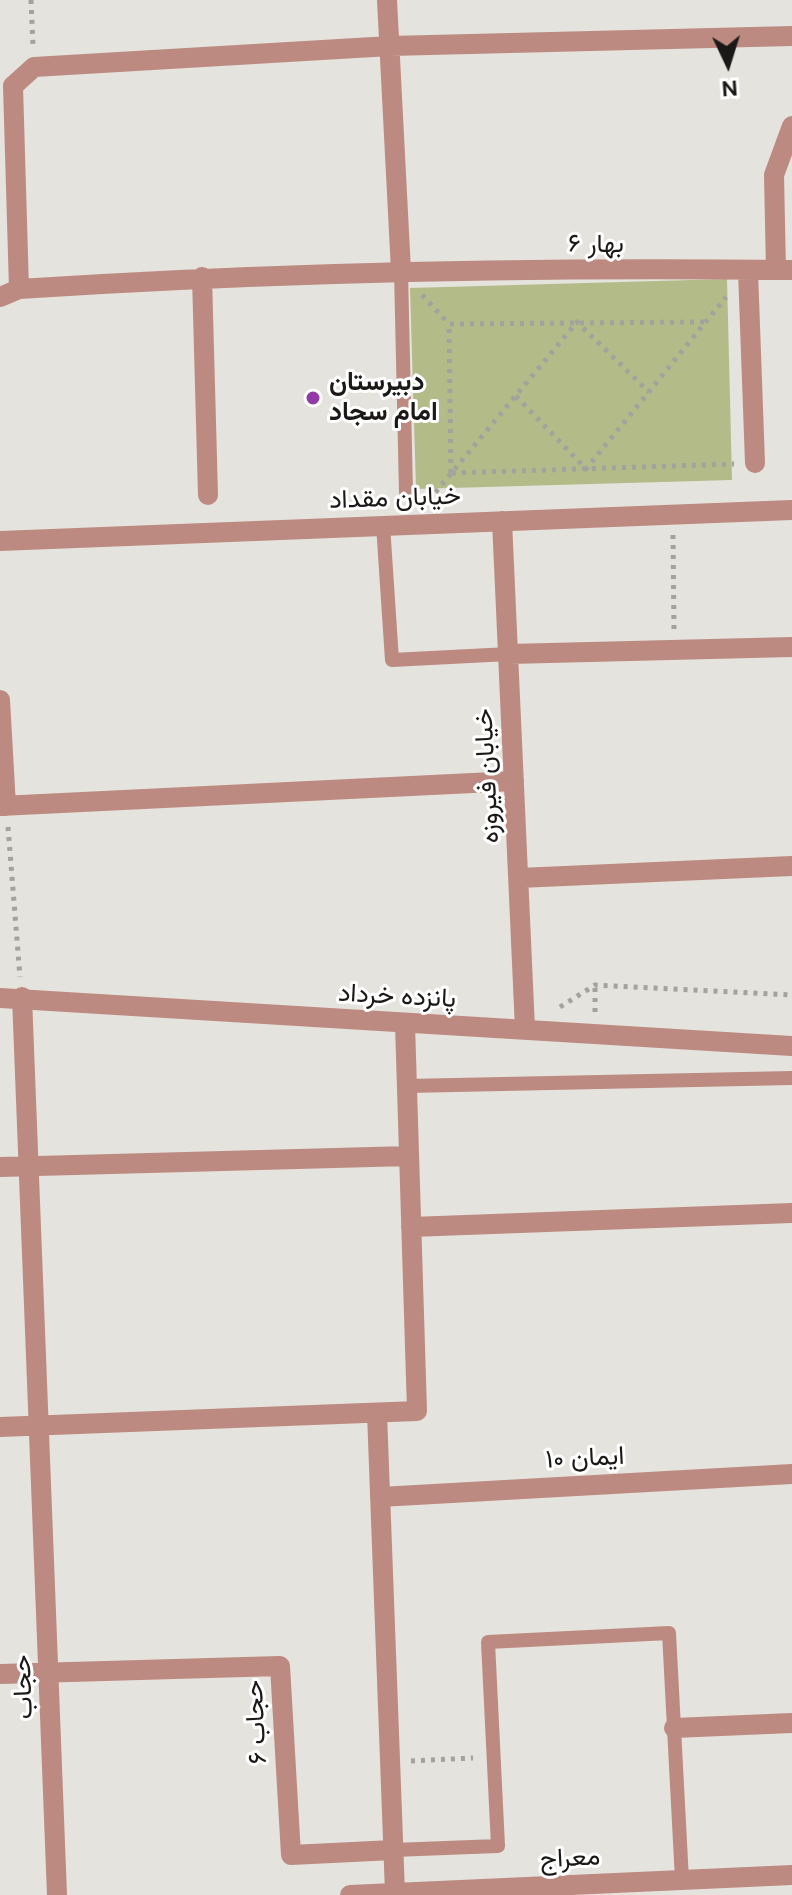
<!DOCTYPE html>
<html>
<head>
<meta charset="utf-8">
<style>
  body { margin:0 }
  #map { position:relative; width:792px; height:1895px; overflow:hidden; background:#e5e3dd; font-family:"DM Sans",sans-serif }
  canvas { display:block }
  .north { position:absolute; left:688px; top:24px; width:80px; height:80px; -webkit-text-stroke:6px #fff; paint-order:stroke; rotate:176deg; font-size:22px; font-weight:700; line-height:32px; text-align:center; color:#1a1917 }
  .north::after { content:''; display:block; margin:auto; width:28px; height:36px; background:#1a1917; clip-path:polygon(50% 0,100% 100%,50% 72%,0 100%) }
</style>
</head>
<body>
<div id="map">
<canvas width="792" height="1895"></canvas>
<div class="north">N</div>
</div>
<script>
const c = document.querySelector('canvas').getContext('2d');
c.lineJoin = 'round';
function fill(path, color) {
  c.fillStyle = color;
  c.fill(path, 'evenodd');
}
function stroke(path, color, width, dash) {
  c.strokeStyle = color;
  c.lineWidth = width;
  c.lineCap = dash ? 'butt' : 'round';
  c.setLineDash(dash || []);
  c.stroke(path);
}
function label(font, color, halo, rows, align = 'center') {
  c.font = font + ' "DM Sans",Vazirmatn,sans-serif';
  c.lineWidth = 6;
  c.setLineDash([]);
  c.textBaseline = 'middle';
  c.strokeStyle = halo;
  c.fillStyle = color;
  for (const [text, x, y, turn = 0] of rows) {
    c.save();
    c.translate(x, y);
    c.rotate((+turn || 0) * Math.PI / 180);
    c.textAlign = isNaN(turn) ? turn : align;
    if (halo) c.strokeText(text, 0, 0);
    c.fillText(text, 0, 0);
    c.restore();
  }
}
fill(new Path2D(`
  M 727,279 L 732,480 L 416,489 L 410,288 Z`), '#b3bc89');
stroke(new Path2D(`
  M 31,0 L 33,46
  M 422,295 L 449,324
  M 516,396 L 586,469 L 726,297
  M 451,473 L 449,324 L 706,322
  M 452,473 L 734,464
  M 429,500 L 577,322 L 649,392
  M 673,535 L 674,629
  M 8,827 L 20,977
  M 560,1007 L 595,985 L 792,995
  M 595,1012 L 595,986
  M 411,1761 L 473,1758`), '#a4a29d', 5, [4, 6]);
stroke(new Path2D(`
  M 401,271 L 406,492
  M 383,525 L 392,660 L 509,654
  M 407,1086 L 792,1078
  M 393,1850 L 498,1846 L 488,1642 L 669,1633 L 682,1880`), '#bc8a80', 14);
stroke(new Path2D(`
  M 387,0 L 401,271
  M 776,270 L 774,175 L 792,126
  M 748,271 L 755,463
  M 202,277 L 208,495
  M 19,289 L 13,86 L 34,67 L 390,46 L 792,36
  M 0,297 L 19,289 C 276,272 534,267 792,270
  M 502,521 L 525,1029
  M 0,541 L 792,510
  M 509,654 L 792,647
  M 0,700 L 6,806
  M 0,806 L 514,781
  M 519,878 L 792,866
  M 22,997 L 57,1895
  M 0,1167 L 409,1156
  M 411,1227 L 792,1213
  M 377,1413 L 395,1893
  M 0,1427 L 417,1411 L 405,1024
  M 380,1497 L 792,1474
  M 0,1674 L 280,1666 L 291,1855 L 393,1850
  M 674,1728 L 792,1723
  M 350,1895 L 792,1875`), '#bc8a80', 20);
stroke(new Path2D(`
  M 0,998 L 792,1046`), '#bc8a80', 20);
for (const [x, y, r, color] of [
  [313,398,8,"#923ba7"]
]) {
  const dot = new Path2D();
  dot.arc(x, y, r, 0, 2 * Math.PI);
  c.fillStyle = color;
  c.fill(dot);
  stroke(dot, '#fff', 3);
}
label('26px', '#1a1917', '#fff', [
  ["بهار ۶",596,245],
  ["خیابان مقداد",395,499,-2],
  ["خیابان فیروزه",488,776,-93],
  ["پانزده خرداد",397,997,3],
  ["ایمان ۱۰",585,1459,-3],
  ["حجاب",24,1687,-92],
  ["حجاب ۶",257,1722,-93],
  ["معراج",570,1859,-3]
]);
label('bold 26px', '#1a1917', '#fff', [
  ["دبیرستان",329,383],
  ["امام سجاد",329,413]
], 'left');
</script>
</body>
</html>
